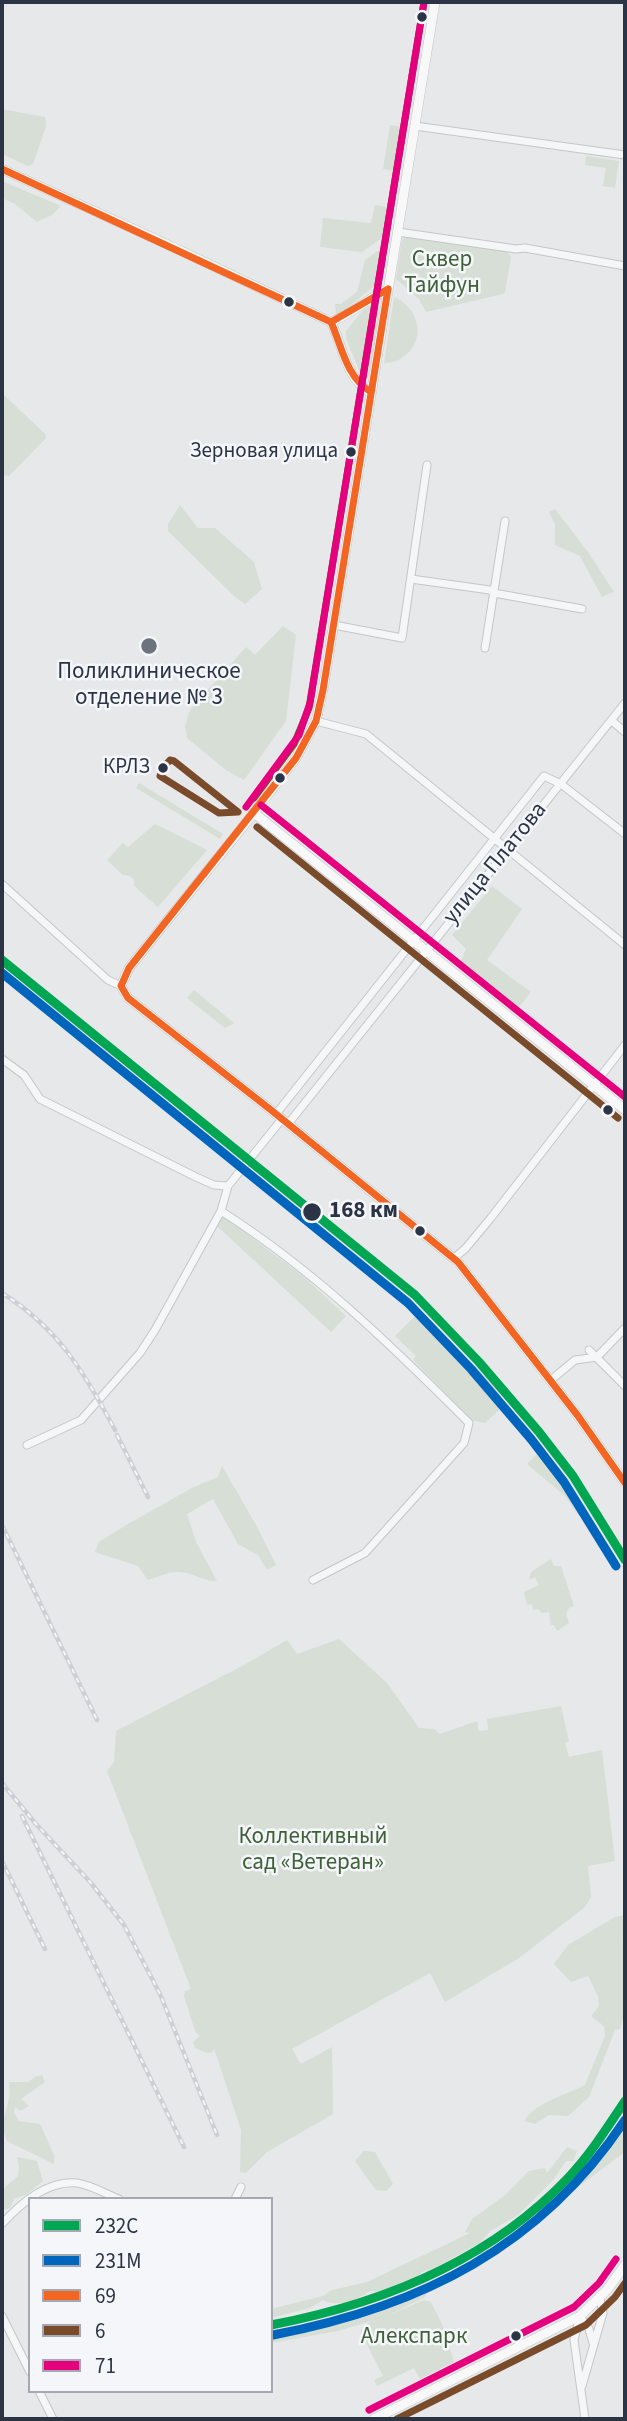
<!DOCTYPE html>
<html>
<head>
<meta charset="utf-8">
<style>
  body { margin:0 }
  #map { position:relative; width:627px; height:2421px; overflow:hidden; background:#e6e8ea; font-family:"Source Sans 3",sans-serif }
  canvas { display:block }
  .frame { position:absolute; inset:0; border:4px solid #2b3445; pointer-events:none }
  .legend { position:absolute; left:28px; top:2197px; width:245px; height:196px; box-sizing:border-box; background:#f4f6f9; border:2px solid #a4a8b1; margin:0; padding:9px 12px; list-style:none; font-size:21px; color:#2b3445 }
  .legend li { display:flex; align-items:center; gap:14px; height:35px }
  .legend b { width:35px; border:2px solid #a4a8b1 }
</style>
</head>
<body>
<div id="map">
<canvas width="627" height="2421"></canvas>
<div class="frame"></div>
<ul class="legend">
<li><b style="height:9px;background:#00a651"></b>232C</li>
<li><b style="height:9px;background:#0065bd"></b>231М</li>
<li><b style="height:9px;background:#f26522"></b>69</li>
<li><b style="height:9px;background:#7a4b2a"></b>6</li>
<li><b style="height:9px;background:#e5007d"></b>71</li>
</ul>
</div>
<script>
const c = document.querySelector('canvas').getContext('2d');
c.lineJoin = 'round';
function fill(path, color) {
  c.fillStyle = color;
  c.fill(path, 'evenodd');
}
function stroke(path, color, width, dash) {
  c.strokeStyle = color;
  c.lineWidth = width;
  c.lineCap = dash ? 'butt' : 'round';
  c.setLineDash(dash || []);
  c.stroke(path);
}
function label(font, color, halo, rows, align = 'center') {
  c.font = font + ' "Source Sans 3",sans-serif';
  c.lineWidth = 5;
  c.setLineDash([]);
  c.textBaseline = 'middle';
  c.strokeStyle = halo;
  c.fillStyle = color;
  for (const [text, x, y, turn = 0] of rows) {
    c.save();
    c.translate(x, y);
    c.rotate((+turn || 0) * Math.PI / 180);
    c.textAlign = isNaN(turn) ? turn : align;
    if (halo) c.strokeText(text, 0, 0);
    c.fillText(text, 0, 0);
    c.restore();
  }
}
fill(new Path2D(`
  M 2,109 L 45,117 L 46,126 L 33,164 L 28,166 L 2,154 Z
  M 390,125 L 404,127 L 397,171 L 383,169 Z
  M 586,156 L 619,161 L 615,188 L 603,186 L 606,168 L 585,165 Z
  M 2,181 L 61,206 L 52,215 L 37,222 L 15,204 L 2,198 Z
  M 375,205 L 392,208 L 389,233 L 362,252 L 320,247 L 323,218 L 371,223 Z
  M 410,236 L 507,252 L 511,257 L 505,292 L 503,294 L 426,312 L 419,299 L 396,279 L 402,239 Z
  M 379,250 L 387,259 L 383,279 L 342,312 L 336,314 L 335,304 L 341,304 L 357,292 L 365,260 Z
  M 394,297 C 420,308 428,343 400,359 C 396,362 389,362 384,364 Z
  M 373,304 L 378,304 L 380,307 L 369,376 L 366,378 L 360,373 L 346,338 L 346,331 L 363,310 Z
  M 2,393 L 45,434 L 46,438 L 9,476 L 2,475 Z
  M 180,505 L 198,528 L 215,528 L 254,562 L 262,589 L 245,604 L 235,597 L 168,531 L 168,524 Z
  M 555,509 L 588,552 L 614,592 L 602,597 L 580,556 L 555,545 L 555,524 L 549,512 Z
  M 283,626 L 296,635 L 286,721 L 244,780 L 226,770 L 187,738 L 185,726 L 190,710 L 246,647 L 255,655 Z
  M 139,783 L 223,834 L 220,839 L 136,788 Z
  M 155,824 L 207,850 L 158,907 L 134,886 L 134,880 L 130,876 L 123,875 L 107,860 L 123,843 L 128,847 Z
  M 492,886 L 522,909 L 487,960 L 531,992 L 514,1013 L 459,966 L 466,949 L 452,935 Z
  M 194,990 L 234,1023 L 225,1028 L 187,998 Z
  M 223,1216 L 303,1276 L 346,1316 L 331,1332 L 216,1225 Z
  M 424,1314 L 502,1394 L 501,1408 L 485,1423 L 471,1420 L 413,1360 L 416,1356 L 395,1336 L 414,1317 Z
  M 542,1449 L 586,1507 L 586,1513 L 578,1515 L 565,1496 L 527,1464 Z
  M 222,1466 L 256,1525 L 276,1565 L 267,1570 L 258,1555 L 238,1544 L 213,1499 L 187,1514 L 196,1542 L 217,1581 C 203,1582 192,1571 177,1572 C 168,1572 157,1577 148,1580 L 138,1566 L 95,1552 L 99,1542 L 128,1524 L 192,1488 L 218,1477 Z
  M 551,1559 L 554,1566 L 561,1566 L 574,1606 L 569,1608 L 566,1614 L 569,1623 L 557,1631 L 554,1625 L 551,1625 L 549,1612 L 542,1613 L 538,1609 L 533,1610 L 532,1604 L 527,1605 L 524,1592 L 539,1585 L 535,1577 L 529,1580 L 531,1572 Z
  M 339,1639 L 387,1683 L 419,1728 L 434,1729 L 440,1734 L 477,1721 L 479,1731 L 488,1730 L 487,1719 L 561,1706 L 569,1741 L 565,1743 L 569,1757 L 602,1750 L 615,1861 L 588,1866 L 591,1897 L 585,1907 L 519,1958 L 445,2002 L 430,1973 L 292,2049 L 301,2064 L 332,2047 L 333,2114 L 267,2152 L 246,2173 L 240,2172 L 241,2130 L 214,2048 L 213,2052 L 207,2053 L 195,2048 L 193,2042 L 200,2036 L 195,2031 L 184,1996 L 185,1991 L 191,1989 L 107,1771 L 114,1762 L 116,1731 L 244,1665 L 287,1640 L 297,1654 Z
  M 625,1915 L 625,1934 L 622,1938 L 625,1940 L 625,2012 L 620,2029 L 615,2030 L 589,2097 L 568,2116 L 549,2115 L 535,2124 L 524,2121 C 536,2102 566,2095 585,2085 L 605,2036 L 604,2026 L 591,2016 L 599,2006 L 598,1996 L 588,1976 L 571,1982 L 554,1964 L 568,1945 L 615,1917 Z
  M 42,2075 L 45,2082 L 21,2099 L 29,2106 L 20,2111 L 15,2107 L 14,2112 L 19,2121 L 40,2124 L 54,2155 L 54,2164 L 7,2141 L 2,2127 L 10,2094 L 9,2082 L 28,2082 L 35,2077 Z
  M 625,2112 L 625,2152 L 566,2196 L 563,2200 L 565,2192 L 581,2181 L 590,2165 L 607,2152 L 613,2135 L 624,2123 Z
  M 567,2147 L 577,2151 L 573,2161 L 566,2161 L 554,2179 L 518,2215 L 490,2231 L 481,2242 L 436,2267 L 422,2272 L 415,2279 L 381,2292 L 370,2291 C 358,2300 336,2308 323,2300 L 310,2308 L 271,2318 L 271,2309 L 323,2296 L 332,2290 L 367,2282 L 470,2233 L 465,2232 L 472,2219 L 504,2196 L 529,2171 L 545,2168 L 547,2173 Z
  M 364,2151 L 375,2152 L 393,2184 L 386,2191 L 376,2190 L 355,2161 Z
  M 17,2157 L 37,2161 L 43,2181 L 27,2194 L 14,2199 L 10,2208 L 2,2210 L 2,2190 L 18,2176 L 19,2166 Z
  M 424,2291 L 427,2293 L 425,2297 L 387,2316 L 424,2300 L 431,2302 L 443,2326 L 454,2362 L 420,2379 L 414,2368 L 377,2386 L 374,2380 L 383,2376 L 360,2331 L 371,2321 L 338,2331 L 271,2343 L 271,2332 L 295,2330 L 302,2326 L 370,2313 Z`), '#d6ded6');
const minor = new Path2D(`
  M 415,126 L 625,155
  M 398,232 L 516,249 L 525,248 L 625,266
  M 411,579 L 490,590 L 494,593 L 582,609
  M 334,625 L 402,638 L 427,465
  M 485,648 L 505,521
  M 316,721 L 366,734 L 625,945
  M 612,721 L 625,732
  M 2,884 L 108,980 L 121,986
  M 2,1059 L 24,1075 L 40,1099 L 196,1177 L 214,1185 L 228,1186
  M 276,1114 L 544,776 L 561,784 L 625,834
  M 288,1124 L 625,703
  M 221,1211 C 314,1270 392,1346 469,1423 L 464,1443 L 365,1553 L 313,1580
  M 454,1258 L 465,1249 L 490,1219 L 625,1045
  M 589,1350 L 625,1386
  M 551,1380 L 575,1360 L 597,1357 L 625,1328
  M 27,1445 L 81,1420 L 140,1353 L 155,1330 L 221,1211 L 228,1186 L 282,1119
  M 235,2199 L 241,2187
  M 2,2224 C 21,2203 47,2180 77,2183 C 91,2185 106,2194 119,2199
  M 2,2316 L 30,2372
  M 580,2316 L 574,2340 L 585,2419
  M 580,2316 L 589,2329 L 593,2343
  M 582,2386 L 603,2313 L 600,2299
  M 39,2391 L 53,2419`);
const major = new Path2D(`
  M 435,2 L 323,690 L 316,721 L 296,758 L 254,813 L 129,968 L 121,986 L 128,998 L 271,1110 L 458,1262 L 578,1416 L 625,1483
  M 2,169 L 173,247 L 331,322
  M 331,322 C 342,344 347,382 371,392
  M 331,322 C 352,313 368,299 388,289
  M 254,813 L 625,1110
  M 374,2419 L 580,2316 L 607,2290 L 625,2265`);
stroke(minor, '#c4c6c8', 9);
stroke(major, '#c2c5c8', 10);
stroke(minor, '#f5f6f7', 7);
stroke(major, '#f8f8f8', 9);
const rail = new Path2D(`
  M 2,1293 C 59,1329 84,1372 115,1430
  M 117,1435 L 148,1497
  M 2,1525 L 97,1720
  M 2,1783 L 36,1824 L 91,1883 L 124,1925 L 160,1994 L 217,2135
  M 22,1816 L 184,2147
  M 2,1861 L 45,1949`);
stroke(rail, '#cecfd2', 4.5);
stroke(rail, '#f4f6f9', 2, [5]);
stroke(new Path2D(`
  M 2,169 L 331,322
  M 388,289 L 323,690 L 316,721 L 296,758 L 129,968 L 121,986 L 128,998 L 271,1110 L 458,1262 L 578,1416 L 625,1483
  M 331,322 C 342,347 346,377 371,392
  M 331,322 L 388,289`), '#f26522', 7);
stroke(new Path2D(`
  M 170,760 L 174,761 L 238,812 L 219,813 L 160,776 L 163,768 Z
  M 254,798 L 294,744 L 309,708 L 424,2
  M 257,827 L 618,1118
  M 397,2419 L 586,2325 L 615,2297 L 625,2283`), '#7a4b2a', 7);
stroke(new Path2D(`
  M 261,805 L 625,1097
  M 246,807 L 299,735 L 310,703 L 424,2
  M 369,2410 L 574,2307 L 599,2283 L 616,2259`), '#e5007d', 7);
stroke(new Path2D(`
  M 2,960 L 415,1295 L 479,1362 L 539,1432 L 573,1476 L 625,1560
  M 271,2325 C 381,2304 489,2261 568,2178 C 590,2155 607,2128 625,2101`), '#00a651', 9);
stroke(new Path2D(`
  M 2,973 L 408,1303 L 471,1369 L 531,1439 L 564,1482 L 616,1566
  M 273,2335 C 420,2307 541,2247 625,2120`), '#0065bd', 9);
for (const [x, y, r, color] of [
  [422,17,6,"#2b3445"],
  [289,302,6,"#2b3445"],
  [351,452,6,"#2b3445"],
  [149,646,9,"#6c737f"],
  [163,768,6,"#2b3445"],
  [280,778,6,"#2b3445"],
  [608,1110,6,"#2b3445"],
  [312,1212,10,"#2b3445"],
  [420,1231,6,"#2b3445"],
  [516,2336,6,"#2b3445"]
]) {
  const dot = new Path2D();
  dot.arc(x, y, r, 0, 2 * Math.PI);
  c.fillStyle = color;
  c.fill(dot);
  stroke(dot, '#f4f6f9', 2.5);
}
label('21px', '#2b3445', '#f4f6f9', [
  ["Зерновая улица",338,452],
  ["КРЛЗ",150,768]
], 'right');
label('23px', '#3f6138', '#f4f6f9', [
  ["Сквер",442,261],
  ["Тайфун",442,287],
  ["Коллективный",313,1838],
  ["сад «Ветеран»",313,1864],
  ["Алекспарк",414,2338]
]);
label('23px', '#2b3445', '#f4f6f9', [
  ["Поликлиническое",149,673],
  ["отделение № 3",149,699]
]);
label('23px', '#2b3445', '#f4f6f9', [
  ["улица Платова",496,864,-51]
]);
label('bold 23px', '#2b3445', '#f4f6f9', [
  ["168 км",329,1212]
], 'left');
</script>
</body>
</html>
